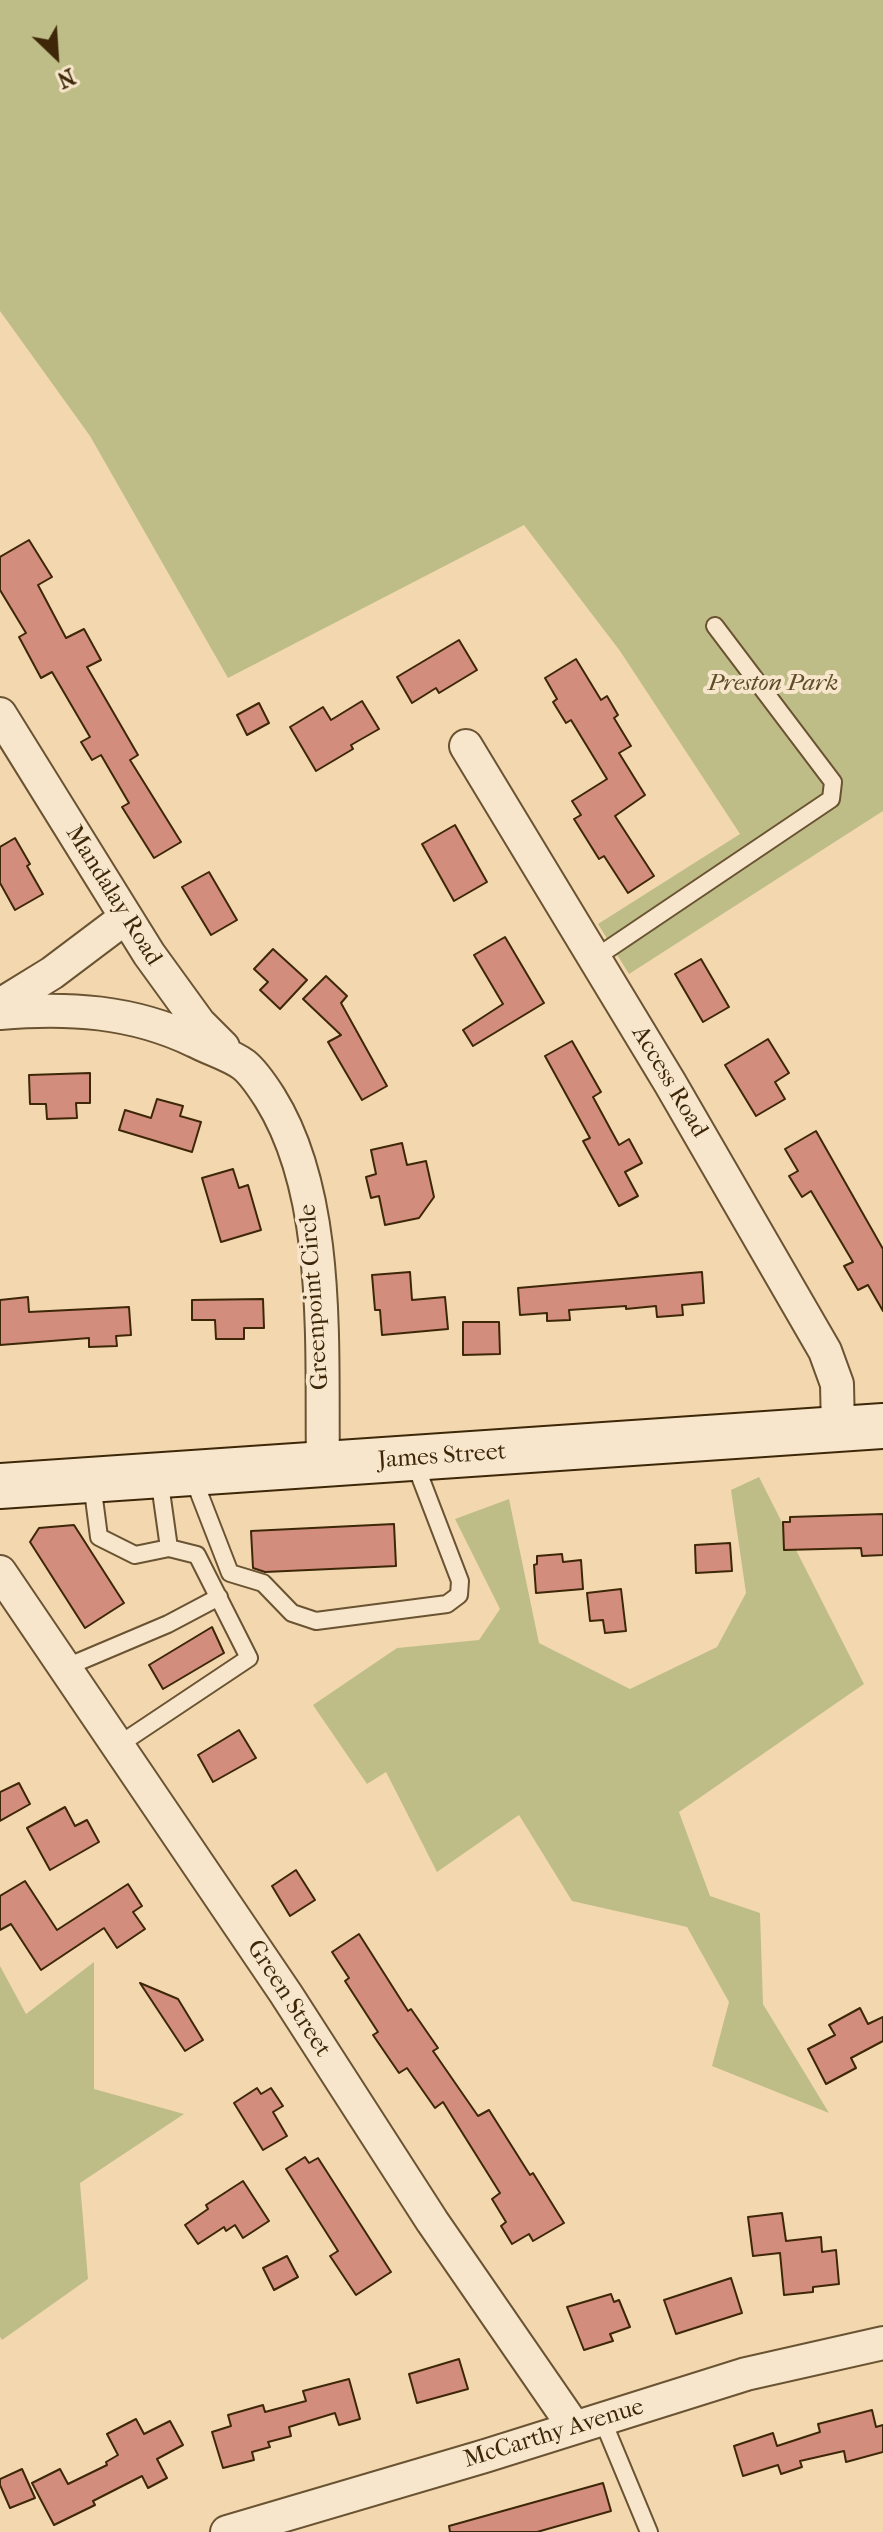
<!DOCTYPE html>
<html>
<head>
<meta charset="utf-8">
<style>
  body { margin:0 }
  #map { position:relative; width:883px; height:2532px; overflow:hidden; background:#f3d8af; font-family:"IM FELL French Canon",serif }
  canvas { display:block }
  .north { position:absolute; left:16px; top:16px; width:80px; height:80px; -webkit-text-stroke:6px #f7e6cb; paint-order:stroke; rotate:155deg; font-size:22px; font-weight:700; line-height:32px; text-align:center; color:#3d2708 }
  .north::after { content:''; display:block; margin:auto; width:28px; height:36px; background:#3d2708; clip-path:polygon(50% 0,100% 100%,50% 72%,0 100%) }
</style>
</head>
<body>
<div id="map">
<canvas width="883" height="2532"></canvas>
<div class="north">N</div>
</div>
<script>
const c = document.querySelector('canvas').getContext('2d');
c.lineJoin = 'round';
function fill(path, color) {
  c.fillStyle = color;
  c.fill(path, 'evenodd');
}
function stroke(path, color, width, dash) {
  c.strokeStyle = color;
  c.lineWidth = width;
  c.lineCap = dash ? 'butt' : 'round';
  c.setLineDash(dash || []);
  c.stroke(path);
}
function label(font, color, halo, rows, align = 'center') {
  c.font = font + ' "IM FELL French Canon",serif';
  c.lineWidth = 8;
  c.setLineDash([]);
  c.textBaseline = 'middle';
  c.strokeStyle = halo;
  c.fillStyle = color;
  for (const [text, x, y, turn = 0] of rows) {
    c.save();
    c.translate(x, y);
    c.rotate((+turn || 0) * Math.PI / 180);
    c.textAlign = isNaN(turn) ? turn : align;
    if (halo) c.strokeText(text, 0, 0);
    c.fillText(text, 0, 0);
    c.restore();
  }
}
fill(new Path2D(`
  M 0,0 L 883,0 L 883,811 L 629,974 L 598,924 L 740,834 L 620,651 L 524,525 L 228,678 L 90,436 L 0,311 Z
  M 759,1477 L 864,1684 L 679,1812 L 710,1896 L 760,1913 L 763,2004 L 829,2113 L 712,2066 L 729,2002 L 687,1927 L 572,1901 L 519,1815 L 437,1872 L 386,1772 L 367,1784 L 313,1705 L 397,1648 L 479,1640 L 500,1609 L 455,1519 L 509,1499 L 539,1643 L 630,1689 L 717,1647 L 746,1593 L 731,1490 Z
  M 94,1962 L 94,2089 L 184,2114 L 80,2183 L 88,2279 L 2,2340 L 0,2337 L 0,1966 L 26,2014 Z`), '#bfbd87');
const building = new Path2D(`
  M 29,540 L 52,577 L 38,585 L 66,638 L 84,629 L 101,660 L 87,667 L 138,755 L 130,760 L 181,842 L 154,858 L 122,807 L 129,803 L 101,755 L 92,760 L 81,742 L 90,737 L 52,672 L 41,678 L 19,637 L 26,633 L 0,590 L 0,557 Z
  M 459,640 L 477,670 L 439,693 L 436,688 L 412,703 L 397,677 Z
  M 576,659 L 601,700 L 607,696 L 618,715 L 614,718 L 631,746 L 619,753 L 645,795 L 615,816 L 654,876 L 628,893 L 604,856 L 599,859 L 574,819 L 581,815 L 572,801 L 607,779 L 571,720 L 566,723 L 553,702 L 557,699 L 545,678 Z
  M 362,701 L 379,729 L 351,745 L 353,749 L 316,771 L 290,727 L 323,707 L 331,720 Z
  M 259,703 L 269,723 L 247,735 L 237,715 Z
  M 455,825 L 487,882 L 454,901 L 422,844 Z
  M 15,838 L 30,864 L 27,866 L 43,894 L 15,910 L 0,883 L 0,847 Z
  M 209,872 L 237,920 L 211,935 L 182,887 Z
  M 505,937 L 544,1003 L 473,1046 L 463,1030 L 503,1004 L 474,955 Z
  M 273,949 L 307,980 L 280,1009 L 260,990 L 268,982 L 254,969 Z
  M 701,959 L 729,1007 L 703,1022 L 675,974 Z
  M 326,976 L 347,996 L 341,1003 L 387,1086 L 362,1100 L 328,1042 L 341,1035 L 303,999 Z
  M 768,1039 L 789,1073 L 775,1082 L 785,1099 L 756,1116 L 725,1065 Z
  M 572,1041 L 601,1092 L 593,1097 L 619,1145 L 629,1139 L 642,1163 L 625,1172 L 638,1196 L 619,1206 L 583,1141 L 590,1138 L 545,1056 Z
  M 90,1073 L 90,1103 L 76,1103 L 77,1118 L 47,1119 L 46,1104 L 30,1104 L 29,1075 Z
  M 157,1099 L 183,1106 L 180,1116 L 201,1122 L 192,1152 L 119,1130 L 125,1110 L 151,1118 Z
  M 816,1131 L 883,1249 L 883,1311 L 868,1285 L 858,1290 L 844,1266 L 853,1262 L 811,1191 L 802,1197 L 789,1176 L 798,1171 L 785,1149 Z
  M 402,1143 L 407,1165 L 426,1161 L 434,1197 L 419,1218 L 385,1225 L 379,1196 L 371,1198 L 366,1177 L 376,1174 L 371,1150 Z
  M 233,1169 L 239,1188 L 248,1185 L 261,1230 L 221,1242 L 202,1178 Z
  M 410,1272 L 412,1300 L 445,1297 L 448,1329 L 382,1335 L 380,1310 L 375,1310 L 372,1275 Z
  M 702,1272 L 704,1303 L 682,1305 L 683,1315 L 657,1317 L 656,1306 L 626,1309 L 626,1306 L 569,1310 L 570,1320 L 547,1321 L 547,1313 L 520,1315 L 518,1288 Z
  M 28,1297 L 29,1312 L 129,1307 L 131,1335 L 116,1336 L 117,1346 L 89,1347 L 89,1338 L 0,1345 L 0,1300 Z
  M 263,1299 L 264,1328 L 244,1328 L 244,1339 L 216,1339 L 215,1320 L 192,1320 L 192,1300 Z
  M 463,1322 L 499,1322 L 500,1354 L 463,1355 Z
  M 883,1514 L 883,1555 L 862,1556 L 861,1548 L 784,1550 L 783,1522 L 790,1522 L 790,1517 Z
  M 394,1524 L 396,1566 L 265,1572 L 253,1568 L 251,1531 Z
  M 74,1525 L 124,1603 L 85,1628 L 30,1542 L 39,1528 Z
  M 730,1543 L 732,1571 L 696,1573 L 695,1545 Z
  M 562,1554 L 563,1562 L 581,1560 L 583,1589 L 536,1593 L 534,1565 L 537,1564 L 537,1556 Z
  M 621,1589 L 626,1631 L 605,1633 L 603,1620 L 590,1621 L 587,1593 Z
  M 212,1627 L 224,1653 L 163,1689 L 149,1665 Z
  M 239,1730 L 256,1758 L 213,1782 L 198,1755 Z
  M 19,1783 L 30,1804 L 0,1821 L 0,1792 Z
  M 65,1807 L 75,1826 L 87,1820 L 99,1842 L 50,1870 L 27,1828 Z
  M 296,1870 L 315,1900 L 290,1916 L 272,1886 Z
  M 25,1881 L 57,1930 L 128,1884 L 142,1906 L 133,1912 L 145,1929 L 117,1948 L 104,1928 L 41,1970 L 11,1924 L 0,1930 L 0,1896 Z
  M 359,1934 L 408,2011 L 411,2009 L 438,2048 L 433,2051 L 478,2116 L 489,2110 L 530,2175 L 533,2173 L 564,2223 L 533,2241 L 529,2234 L 512,2244 L 501,2226 L 506,2222 L 492,2199 L 500,2193 L 443,2102 L 435,2108 L 407,2068 L 399,2073 L 373,2035 L 378,2032 L 345,1981 L 349,1978 L 332,1952 Z
  M 140,1983 L 178,1999 L 203,2040 L 185,2051 Z
  M 860,2008 L 868,2024 L 883,2017 L 883,2041 L 851,2058 L 856,2068 L 826,2084 L 808,2049 L 835,2035 L 829,2025 Z
  M 257,2088 L 261,2094 L 271,2088 L 283,2106 L 273,2112 L 287,2136 L 263,2150 L 234,2103 Z
  M 305,2157 L 309,2163 L 318,2158 L 391,2272 L 356,2295 L 330,2256 L 338,2251 L 286,2169 Z
  M 243,2181 L 269,2221 L 243,2238 L 235,2225 L 226,2231 L 224,2227 L 198,2244 L 185,2225 L 208,2209 L 206,2205 Z
  M 782,2213 L 786,2241 L 821,2237 L 822,2252 L 836,2250 L 839,2284 L 813,2287 L 813,2292 L 784,2295 L 780,2253 L 753,2256 L 748,2217 Z
  M 287,2256 L 298,2277 L 274,2290 L 263,2268 Z
  M 731,2278 L 742,2313 L 676,2334 L 664,2300 Z
  M 611,2294 L 614,2302 L 619,2300 L 630,2327 L 610,2334 L 613,2341 L 584,2350 L 567,2307 Z
  M 459,2359 L 468,2389 L 417,2403 L 409,2374 Z
  M 349,2379 L 360,2419 L 339,2425 L 335,2413 L 289,2427 L 291,2436 L 268,2442 L 270,2447 L 252,2452 L 254,2460 L 223,2468 L 212,2432 L 231,2426 L 228,2415 L 263,2405 L 265,2412 L 306,2401 L 303,2391 Z
  M 872,2410 L 876,2427 L 883,2425 L 883,2452 L 846,2462 L 844,2451 L 800,2461 L 802,2467 L 781,2474 L 778,2465 L 743,2476 L 734,2446 L 773,2433 L 777,2446 L 820,2432 L 818,2424 Z
  M 136,2419 L 144,2434 L 170,2421 L 183,2445 L 157,2459 L 167,2478 L 148,2488 L 142,2476 L 93,2501 L 95,2505 L 54,2525 L 32,2483 L 60,2469 L 68,2484 L 107,2465 L 106,2462 L 118,2455 L 107,2434 Z
  M 22,2469 L 35,2498 L 10,2508 L 0,2485 L 0,2479 Z
  M 603,2483 L 611,2511 L 537,2532 L 450,2532 L 449,2526 Z`);
fill(building, '#d38d7d');
stroke(building, '#3d2708', 2);
const service = new Path2D(`
  M 595,958 L 831,799 L 833,782 L 715,626
  M 192,1475 L 230,1573 L 263,1583 L 292,1613 L 316,1621 L 447,1604 L 459,1595 L 460,1581 L 414,1461
  M 92,1483 L 99,1537 L 135,1555 L 169,1548 L 159,1477
  M 64,1668 L 168,1624 L 219,1597
  M 117,1746 L 249,1658 L 197,1555 L 169,1548
  M 602,2419 L 649,2532`);
const minor = new Path2D(`
  M 0,714 L 149,954 L 199,1023 L 223,1047
  M 466,746 L 670,1083 L 825,1351 L 837,1384 L 838,1429
  M 0,1005 L 52,973 L 125,918
  M 0,1013 C 68,1007 133,1011 195,1041 C 210,1049 231,1055 244,1065 C 254,1073 263,1087 270,1098 C 332,1197 321,1351 323,1465
  M 0,1572 L 286,1994 L 432,2221 L 574,2427
  M 227,2532 L 485,2456 L 746,2374 L 883,2343`);
const secondary = new Path2D(`
  M 0,1486 L 883,1426`);
stroke(service, '#6a5332', 20);
stroke(minor, '#6a5332', 36);
stroke(secondary, '#3d2708', 48);
stroke(service, '#f7e6cb', 16);
stroke(minor, '#f7e6cb', 32);
stroke(secondary, '#f7e6cb', 44);
label('italic 24px', '#5e4c28', '#f7e6cb', [
  ["Preston Park",773,684]
]);
label('24px', '#3d2708', '#f7e6cb', [
  ["Mandalay Road",113,896,58],
  ["Access Road",669,1082,59],
  ["Greenpoint Circle",315,1297,-94],
  ["James Street",442,1457,-4],
  ["Green Street",288,1999,57],
  ["McCarthy Avenue",554,2434,-17]
]);
</script>
</body>
</html>
